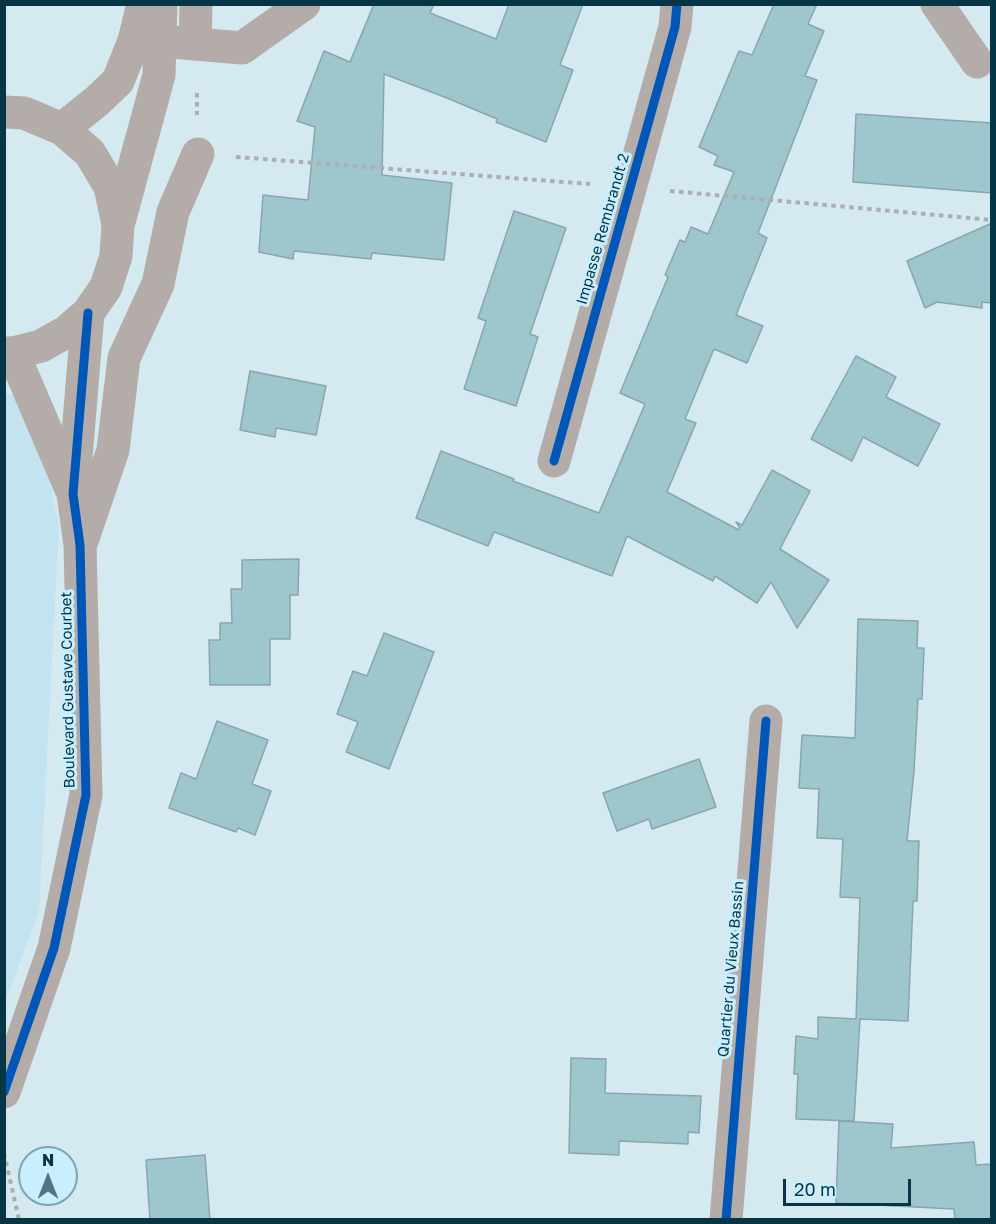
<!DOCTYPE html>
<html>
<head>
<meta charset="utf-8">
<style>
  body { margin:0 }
  #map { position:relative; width:996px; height:1224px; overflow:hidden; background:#d5e9f1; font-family:"Golos Text",sans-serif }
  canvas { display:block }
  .frame { position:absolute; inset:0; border:6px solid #063645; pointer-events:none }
  .north { position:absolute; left:18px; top:1146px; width:60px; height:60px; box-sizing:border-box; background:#c9eefd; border:2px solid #7ba4b3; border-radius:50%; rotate:0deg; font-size:16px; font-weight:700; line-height:24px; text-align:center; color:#063645 }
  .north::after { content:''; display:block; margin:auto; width:21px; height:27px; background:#4e7581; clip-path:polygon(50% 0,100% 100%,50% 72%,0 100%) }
  .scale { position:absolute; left:783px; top:1179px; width:128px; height:27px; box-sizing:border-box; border:3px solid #063645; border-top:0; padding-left:8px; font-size:18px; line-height:21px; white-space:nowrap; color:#063645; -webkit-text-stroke:4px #c9eefd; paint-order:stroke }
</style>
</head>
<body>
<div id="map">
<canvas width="996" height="1224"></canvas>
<div class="frame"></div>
<div class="north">N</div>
<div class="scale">20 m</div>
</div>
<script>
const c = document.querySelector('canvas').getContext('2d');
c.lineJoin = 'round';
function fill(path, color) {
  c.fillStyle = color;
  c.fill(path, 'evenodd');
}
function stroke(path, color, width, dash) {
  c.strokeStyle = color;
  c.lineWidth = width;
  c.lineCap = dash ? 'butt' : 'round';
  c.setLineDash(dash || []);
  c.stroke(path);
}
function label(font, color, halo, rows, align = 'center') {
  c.font = font + ' "Golos Text",sans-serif';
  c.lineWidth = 6;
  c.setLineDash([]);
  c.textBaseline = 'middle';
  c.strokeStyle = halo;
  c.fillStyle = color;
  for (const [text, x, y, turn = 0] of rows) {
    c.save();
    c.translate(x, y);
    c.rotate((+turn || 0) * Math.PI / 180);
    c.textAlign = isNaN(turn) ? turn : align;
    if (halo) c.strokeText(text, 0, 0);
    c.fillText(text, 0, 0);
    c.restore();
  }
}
fill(new Path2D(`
  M 5,394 L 31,395 L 59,524 L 39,912 L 5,1002 Z`), '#c4e3f0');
const building = new Path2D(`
  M 374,4 L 434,4 L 430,13 L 496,39 L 509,4 L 583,4 L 560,65 L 573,70 L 546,142 L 496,122 L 497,119 L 447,98 L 384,74 L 382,175 L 452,183 L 444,260 L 372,253 L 371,259 L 294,251 L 293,259 L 259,252 L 263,195 L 308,200 L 315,127 L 297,121 L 324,51 L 350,62 Z
  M 774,4 L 817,4 L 808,24 L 824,31 L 805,76 L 817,80 L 758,233 L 767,238 L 736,315 L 763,326 L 747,363 L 714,349 L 685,419 L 696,423 L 667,492 L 739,530 L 740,528 L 736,522 L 742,525 L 772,470 L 810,491 L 780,549 L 829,580 L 797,628 L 771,582 L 757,603 L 715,576 L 713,581 L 627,536 L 612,576 L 494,532 L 488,546 L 416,518 L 441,451 L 514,479 L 513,481 L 599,513 L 645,404 L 620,393 L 668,277 L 665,275 L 680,240 L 685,242 L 691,227 L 708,234 L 734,172 L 714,165 L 718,156 L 699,147 L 739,51 L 752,55 Z
  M 856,114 L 992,123 L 992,193 L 853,182 Z
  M 514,211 L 566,228 L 530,334 L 538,337 L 516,406 L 464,389 L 486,321 L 478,318 Z
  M 992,223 L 992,303 L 982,302 L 982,308 L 937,302 L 925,308 L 907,261 Z
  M 856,356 L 896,377 L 886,397 L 940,424 L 918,466 L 863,437 L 852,461 L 811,439 Z
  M 250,371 L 326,386 L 316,435 L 276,428 L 275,437 L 240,430 Z
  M 299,559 L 298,595 L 290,595 L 290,639 L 270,639 L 270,685 L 210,685 L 209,640 L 220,640 L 220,623 L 232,623 L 231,589 L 242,589 L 242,560 Z
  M 858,619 L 918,621 L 917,648 L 924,648 L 922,699 L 918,699 L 914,771 L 907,841 L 919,841 L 917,901 L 913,901 L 908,1021 L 860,1019 L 854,1121 L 796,1119 L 798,1074 L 794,1074 L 796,1036 L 818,1039 L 818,1017 L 856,1019 L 860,898 L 840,897 L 843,839 L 817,838 L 819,789 L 799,788 L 802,735 L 855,738 Z
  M 384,633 L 434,652 L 389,769 L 346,752 L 358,722 L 337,714 L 353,671 L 367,676 Z
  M 217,721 L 268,740 L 252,784 L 271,791 L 255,835 L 238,828 L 236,832 L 169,808 L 181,773 L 196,779 Z
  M 699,759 L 716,807 L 652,829 L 649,819 L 617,831 L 603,793 Z
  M 571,1058 L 606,1059 L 605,1093 L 701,1096 L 699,1133 L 688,1132 L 688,1144 L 619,1141 L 619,1155 L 569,1153 Z
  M 839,1121 L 893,1124 L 891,1148 L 974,1142 L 976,1165 L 992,1164 L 992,1220 L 955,1220 L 954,1209 L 836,1203 Z
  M 205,1155 L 210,1220 L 150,1220 L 146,1160 Z`);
fill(building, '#9dc6cd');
stroke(building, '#8aa6ac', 1.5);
stroke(new Path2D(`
  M 197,93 L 197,115
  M 236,157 L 590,184
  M 670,191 L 992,220
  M 4,1153 L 19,1220`), '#acaeaf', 4, [4.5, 4.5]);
stroke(new Path2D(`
  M 937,4 L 977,62
  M 134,41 L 160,41 L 242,48 L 304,4
  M 195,44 L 196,4
  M 13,353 L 71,489
  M 554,461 L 675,27 L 677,4
  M 82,541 L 113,450 L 124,358 L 158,284 L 173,212 L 198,154
  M 4,1092 L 54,948 L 86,795 L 80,545 L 73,494 L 88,313
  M 726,1220 L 766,721`), '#b3aca8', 33);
stroke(new Path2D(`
  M 4,112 L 24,113 L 62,129 L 90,153 L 110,187 L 118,224 L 116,256 L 106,287 L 88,313 L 66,332 L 41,346 L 13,353 L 4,353
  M 62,129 L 97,101 L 118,81 L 134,41 L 143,4
  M 119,222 L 159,75 L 161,4`), '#b3aca8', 33);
stroke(new Path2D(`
  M 554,461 L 675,27 L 677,4
  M 4,1092 L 54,948 L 86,795 L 80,545 L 73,494 L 88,313
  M 726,1220 L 766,721`), '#0057b8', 9);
label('15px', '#063645', '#c9eefd', [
  ["Impasse Rembrandt 2",603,229,-74],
  ["Boulevard Gustave Courbet",68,690,-91],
  ["Quartier du Vieux Bassin",731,969,-85]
]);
</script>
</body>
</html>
